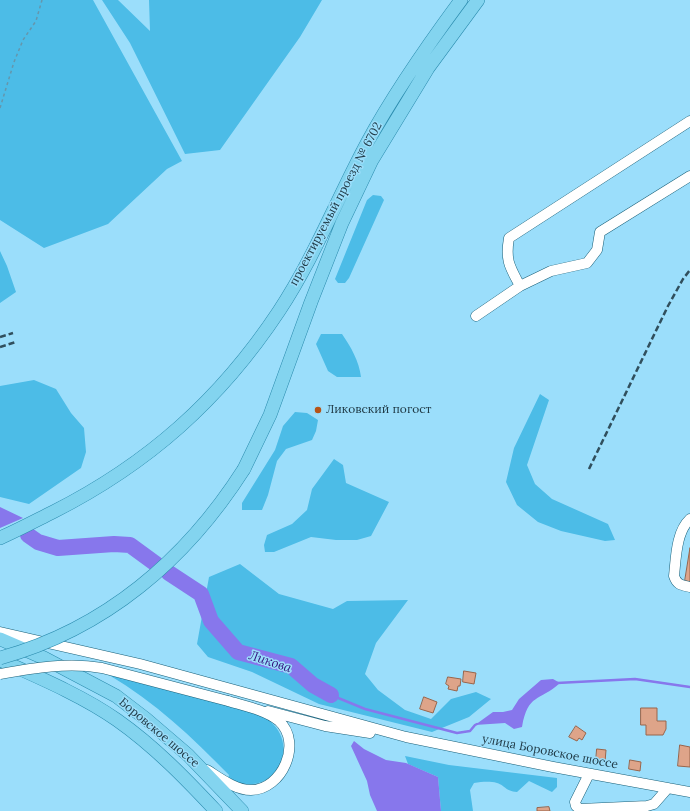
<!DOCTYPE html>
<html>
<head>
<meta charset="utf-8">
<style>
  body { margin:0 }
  canvas { display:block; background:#9bdefb }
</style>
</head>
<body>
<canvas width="690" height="811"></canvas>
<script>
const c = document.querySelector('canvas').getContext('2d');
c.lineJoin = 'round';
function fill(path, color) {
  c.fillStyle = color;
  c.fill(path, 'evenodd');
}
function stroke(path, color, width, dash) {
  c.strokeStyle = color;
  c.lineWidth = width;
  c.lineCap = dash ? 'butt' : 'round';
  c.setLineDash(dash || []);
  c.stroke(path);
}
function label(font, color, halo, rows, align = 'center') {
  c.font = font + ' Lora,serif';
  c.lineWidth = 3;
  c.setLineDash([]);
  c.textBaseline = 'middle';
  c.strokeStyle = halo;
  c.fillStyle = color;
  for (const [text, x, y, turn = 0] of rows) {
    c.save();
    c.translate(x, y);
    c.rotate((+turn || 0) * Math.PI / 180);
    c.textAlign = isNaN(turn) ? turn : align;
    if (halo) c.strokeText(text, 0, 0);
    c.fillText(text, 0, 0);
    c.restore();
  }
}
fill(new Path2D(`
  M 0,0 L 93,0 L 182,161 L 167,169 L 108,224 L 44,248 L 0,220 Z
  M 102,0 L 118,0 L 150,31 L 149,0 L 322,0 L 300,37 L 220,150 L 185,154 L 130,43 Z
  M 373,195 L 381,196 L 384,200 L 349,278 L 345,283 L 338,283 L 335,279 L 367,200 Z
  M 0,251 L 7,266 L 16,292 L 0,303 Z
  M 321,334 L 342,334 C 351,347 359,361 361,377 L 337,377 L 328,371 L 316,344 Z
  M 34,380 L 56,389 L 71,413 L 84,428 L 86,452 L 81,468 L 29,504 L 0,497 L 0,386 Z
  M 540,394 L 549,400 L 527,465 L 535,484 L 552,499 L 608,524 L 615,540 L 605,541 L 561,531 L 538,522 L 517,505 L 506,482 L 514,448 Z
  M 295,412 L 307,413 L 318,420 L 316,431 L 312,440 L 286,449 L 277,461 L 268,495 L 262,510 L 242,510 L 242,503 L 275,450 L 283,426 Z
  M 334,459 L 343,465 L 346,483 L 389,502 L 371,536 L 357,540 L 336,540 L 311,537 L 274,552 L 265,552 L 264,545 L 267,535 L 292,524 L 307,510 L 312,489 Z
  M 240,564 L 279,594 L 333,609 L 347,601 L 408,600 L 376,643 L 365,674 L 378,690 L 405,710 L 431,719 L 451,699 L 476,692 L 491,699 L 469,717 L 432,732 L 319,704 L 252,672 L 208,657 L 197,644 L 209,577 Z
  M 109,675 L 251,712 L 271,720 L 271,722 C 302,750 271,802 228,778 L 229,775 C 192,737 155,702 109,675 Z
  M 405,756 L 449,765 L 557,778 L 557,787 L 552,792 L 529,781 L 517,792 C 505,791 506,786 497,783 C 489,781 482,782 474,783 L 470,790 L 473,811 L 441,811 L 438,777 L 408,764 Z`), '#4cbce7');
fill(new Path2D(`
  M 0,507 L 23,518 L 0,528 Z
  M 553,679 L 560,683 C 539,702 528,693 522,727 L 514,729 L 505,723 L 475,725 L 493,712 L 503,712 L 512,710 L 519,699 L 541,680 Z
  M 354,741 L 364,749 L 386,760 L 406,763 L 438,777 L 441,811 L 377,811 L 370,795 L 367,781 L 351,746 Z`), '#8777ec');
stroke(new Path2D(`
  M 557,683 L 635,679 L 690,687
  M 331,695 L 365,709 L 457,733 L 470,731 L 475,725 L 477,724`), '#8777ec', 2.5);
stroke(new Path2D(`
  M 28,535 L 38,542 L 58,548 L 114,544 L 130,545 L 156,564
  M 169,573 L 201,594 L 211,621 L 238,652 L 291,666 L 313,685 L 331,695`), '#8777ec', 16);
const building = new Path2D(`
  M 690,548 L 690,582 L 685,581 Z
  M 464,671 L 476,673 L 474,684 L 463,682 Z
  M 448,677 L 461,679 L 460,686 L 458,686 L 457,691 L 448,689 L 449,686 L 446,684 Z
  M 424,697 L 437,702 L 433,713 L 420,709 Z
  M 641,708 L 657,708 L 657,721 L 666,721 L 666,729 L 663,735 L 646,735 L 646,725 L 641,725 Z
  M 576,726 L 586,733 L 582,740 L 579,738 L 577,741 L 569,737 Z
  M 680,745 L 690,747 L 690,767 L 678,766 Z
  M 597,749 L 606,750 L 605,762 L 596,761 Z
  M 630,760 L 641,762 L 640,771 L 629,769 Z
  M 549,807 L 550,811 L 537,811 L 537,808 Z`);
fill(building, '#dea489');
stroke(building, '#99654b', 1);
const minor = new Path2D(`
  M 520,286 C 510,267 505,261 509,238 L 690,121
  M 476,316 L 520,286 L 551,271 L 587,263 L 597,250 L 600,232 L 690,176
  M 690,519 C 676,532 676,558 674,576 C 677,585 681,585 690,587
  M 0,632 L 140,664 L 406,737 L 553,767 L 690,792
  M 268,711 L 325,726 L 370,733
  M 207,770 C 220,778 235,790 251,790 C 282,790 303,743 279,721 C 266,710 245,706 228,701
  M 589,774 L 575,802 L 576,806 L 580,809 L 647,806 L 654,804 L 668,788`);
const major = new Path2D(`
  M 244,469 L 270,415 L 311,302 L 342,223 L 372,160 L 428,68 L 478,0
  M 0,538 C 18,530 35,521 53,512 C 148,464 220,400 279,311 C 314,258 337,199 367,143 C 394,93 427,46 461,0
  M 0,639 L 44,658 L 116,696 L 146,719 L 188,755 L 242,811
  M 0,660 C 38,677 83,696 117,720 C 154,746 185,778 216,811`);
stroke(minor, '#196079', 11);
stroke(major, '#2b8cae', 14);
stroke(new Path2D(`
  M 0,108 L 14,62 L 23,40 L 36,21 L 42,0`), '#6596ac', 1.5, [3, 3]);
stroke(minor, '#fff', 10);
stroke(major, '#83d4ef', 13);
stroke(new Path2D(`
  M 0,337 L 13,333
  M 0,347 L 16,342
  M 589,469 L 668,306 L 683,279 L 690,270`), '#304f5d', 2.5, [6, 3]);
const minorBridge = new Path2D(`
  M 0,674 C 34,668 68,662 102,668 L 228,701`);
const majorBridge = new Path2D(`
  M 0,658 C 105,629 186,560 244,469`);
stroke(minorBridge, '#196079', 11, []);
stroke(majorBridge, '#2b8cae', 14, []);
stroke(minorBridge, '#fff', 10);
stroke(majorBridge, '#83d4ef', 13);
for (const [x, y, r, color] of [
  [318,410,4,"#b65418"]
]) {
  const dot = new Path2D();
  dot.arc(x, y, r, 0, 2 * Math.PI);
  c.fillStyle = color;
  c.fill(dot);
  stroke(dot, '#9bdefb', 1.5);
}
label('12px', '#213c48', '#9bdefb', [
  ["проектируемый проезд № 6702",336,204,-62],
  ["Боровское шоссе",159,733,40],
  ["улица Боровское шоссе",550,752,11]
]);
label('12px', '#213c48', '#9bdefb', [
  ["Ликовский погост",326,410]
], 'left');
label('italic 13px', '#33137c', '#9bdefb', [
  ["Ликова",270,662,18]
]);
</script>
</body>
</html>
